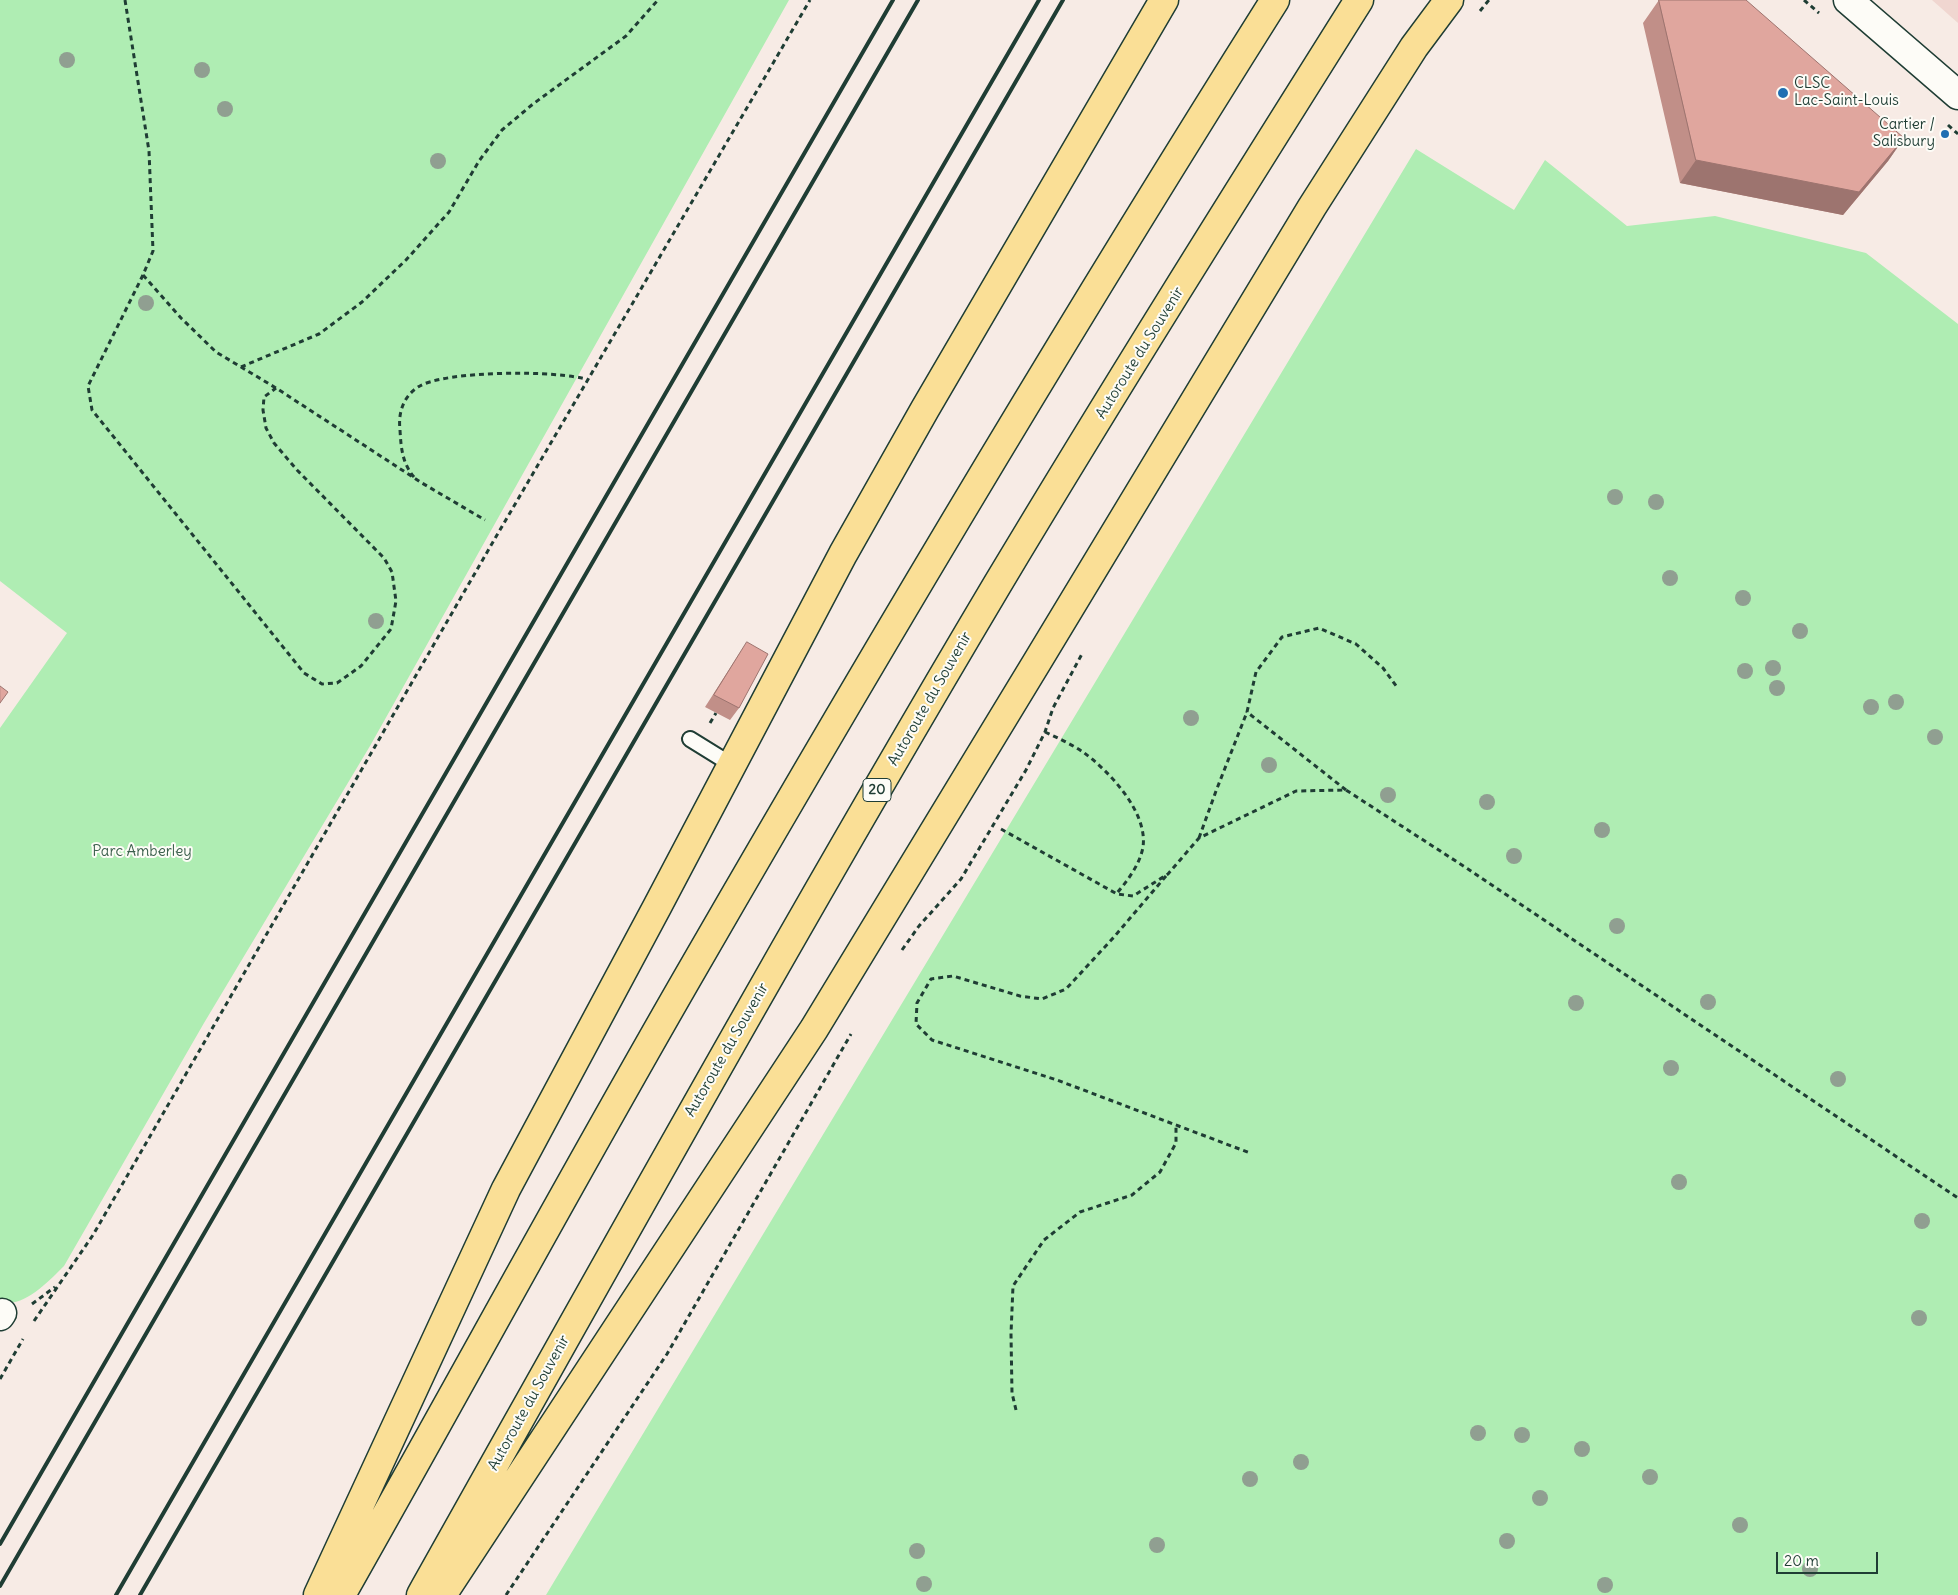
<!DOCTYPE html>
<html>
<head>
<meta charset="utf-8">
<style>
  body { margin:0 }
  #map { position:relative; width:1958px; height:1595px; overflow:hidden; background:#f7ebe5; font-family:Delius,sans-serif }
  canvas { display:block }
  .scale { position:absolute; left:1776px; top:1552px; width:102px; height:22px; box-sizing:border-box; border:2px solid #1f3d34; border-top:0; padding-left:6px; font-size:15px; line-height:18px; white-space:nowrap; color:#1f3d34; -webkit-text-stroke:4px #fdfcf7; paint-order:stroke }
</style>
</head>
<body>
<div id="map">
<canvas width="1958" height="1595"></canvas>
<div class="scale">20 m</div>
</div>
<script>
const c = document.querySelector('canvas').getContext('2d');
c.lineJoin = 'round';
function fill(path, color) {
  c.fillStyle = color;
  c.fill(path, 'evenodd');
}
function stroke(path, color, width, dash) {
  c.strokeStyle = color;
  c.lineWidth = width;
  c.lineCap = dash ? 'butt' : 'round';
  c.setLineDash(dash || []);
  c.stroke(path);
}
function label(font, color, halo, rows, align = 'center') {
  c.font = font + ' Delius,sans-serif';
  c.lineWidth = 4;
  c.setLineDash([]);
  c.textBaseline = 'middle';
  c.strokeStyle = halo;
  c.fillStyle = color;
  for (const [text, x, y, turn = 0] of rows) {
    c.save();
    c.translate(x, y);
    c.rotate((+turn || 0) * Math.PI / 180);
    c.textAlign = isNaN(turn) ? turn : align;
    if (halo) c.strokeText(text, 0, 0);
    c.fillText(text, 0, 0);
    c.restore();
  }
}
fill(new Path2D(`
  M 1932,0 L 1958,0 L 1958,23 Z`), '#f0d6d0');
fill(new Path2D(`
  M 0,0 L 789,0 L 370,746 L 204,1023 L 64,1266 C 49,1281 22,1310 0,1301 L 0,728 L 67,633 L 0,581 Z
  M 1416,149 L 1514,210 L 1545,160 L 1627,226 L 1715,216 L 1866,253 L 1958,324 L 1958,1595 L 546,1595 Z`), '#afedb3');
const lane = new Path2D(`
  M 690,739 L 732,765`);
const street = new Path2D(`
  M 0,1316 L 2,1313`);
const secondary = new Path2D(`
  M 1848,0 L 1958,95`);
const highway = new Path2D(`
  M 318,1595 L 506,1189 L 657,907 L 843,554 L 925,409 L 1164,0
  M 341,1595 C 460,1385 575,1172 696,963 C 883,639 1075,317 1275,0
  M 421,1595 C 611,1257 799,918 997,585 C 1115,388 1237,194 1359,0
  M 442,1595 L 814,1029 L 1037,662 L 1312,207 L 1414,47 L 1449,0`);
stroke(lane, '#1f3d34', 18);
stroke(street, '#1f3d34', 31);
stroke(secondary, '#1f3d34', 31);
stroke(highway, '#1f3d34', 31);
stroke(new Path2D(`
  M 125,0 L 149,151 L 153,251 L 143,275 L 88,386 L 92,410 L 304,673 L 322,684 L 337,683 L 361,666 L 391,629 L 396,601 L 392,572 L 384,558 L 297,470 L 274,443 L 266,428 L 263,410 L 264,397 L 276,388
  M 1804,0 L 1819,13
  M 1480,11 L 1489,0
  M 1948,125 L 1958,134
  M 143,275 L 181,318 L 216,352 L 276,388 L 422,483 L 485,520
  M 241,367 L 319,334 L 362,302 L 406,260 L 449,212 L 479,161 L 502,130 L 533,104 L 626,36 L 658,0
  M 414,477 C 402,463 401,447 400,430 C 398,413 403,397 418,387 C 444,370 560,370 589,380
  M 710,723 L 716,713
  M 1045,732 C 1058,738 1071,744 1083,752 C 1109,771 1148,812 1143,847 C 1140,864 1128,880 1117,893
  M 1346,790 L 1247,712 L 1256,672 L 1282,637 L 1319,628 L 1356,644 L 1383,668 L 1397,687
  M 1001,829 L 1117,894 L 1133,896 L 1168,874 L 1199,838 L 1296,791 L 1346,790 L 1468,869 L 1958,1198
  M 1199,838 L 1216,791 L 1247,712
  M 1166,876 L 1114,937 L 1066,989 L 1042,999 L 1020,996 L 953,976 L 931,979 L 917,1003 L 916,1024 L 932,1040 L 1057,1080 L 1250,1153
  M 902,950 L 919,926 L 961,879 L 1026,770 L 1045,732 L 1053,708 L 1083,652
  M 32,1304 L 55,1287
  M 34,1321 L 93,1235 L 497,535 L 810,0
  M 0,1379 L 23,1339
  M 1016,1410 L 1012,1393 L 1011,1334 L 1013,1286 L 1044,1240 L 1080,1212 L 1132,1195 L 1160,1172 L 1176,1143 L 1176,1124
  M 506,1595 L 667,1354 L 851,1034`), '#1f3d34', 3, [5, 4]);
stroke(lane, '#fdfcf7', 14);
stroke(street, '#fdfcf7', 28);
stroke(secondary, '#fdfcf7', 28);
stroke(highway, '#fadf96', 28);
stroke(new Path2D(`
  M 0,1544 L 893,0
  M 0,1586 L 918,0
  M 116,1595 L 1039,0
  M 140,1595 L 1063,0`), '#1f3d34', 4);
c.fillStyle = '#909f91';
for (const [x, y] of [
  [67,60],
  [202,70],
  [225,109],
  [438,161],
  [146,303],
  [1615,497],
  [1656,502],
  [1670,578],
  [1743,598],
  [376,621],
  [1800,631],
  [1773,668],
  [1745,671],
  [1777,688],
  [1896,702],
  [1871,707],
  [1191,718],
  [1935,737],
  [1269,765],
  [1388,795],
  [1487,802],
  [1602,830],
  [1514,856],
  [1617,926],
  [1708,1002],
  [1576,1003],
  [1671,1068],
  [1838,1079],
  [1679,1182],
  [1922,1221],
  [1919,1318],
  [1478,1433],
  [1522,1435],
  [1582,1449],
  [1301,1462],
  [1650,1477],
  [1250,1479],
  [1540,1498],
  [1740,1525],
  [1507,1541],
  [1157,1545],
  [917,1551],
  [1810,1569],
  [924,1584],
  [1605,1585]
]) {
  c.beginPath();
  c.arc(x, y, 8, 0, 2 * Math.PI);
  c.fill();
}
fill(new Path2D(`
  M 1659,0 L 1904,138 L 1888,161 L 1843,215 L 1680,183 L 1643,23 Z
  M 747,642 L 739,708 L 730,720 L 705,707 L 739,654 Z`), '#c18f88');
fill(new Path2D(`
  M 1904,138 L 1888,161 L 1843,215 L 1680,183 L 1696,160 Z`), '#9d746f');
const building = new Path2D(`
  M 1659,0 L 1746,0 L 1904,138 L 1859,192 L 1696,160 Z
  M 747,642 L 768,654 L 739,708 L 714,695 Z
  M 0,686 L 8,692 L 0,703 Z`);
fill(building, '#e0a69e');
stroke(building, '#9d746f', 1);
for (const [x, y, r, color] of [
  [1783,93,6,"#1f6fb2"],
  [1945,134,5,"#1f6fb2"]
]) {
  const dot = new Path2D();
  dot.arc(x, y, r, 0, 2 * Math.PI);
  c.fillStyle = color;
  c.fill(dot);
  stroke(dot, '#fdfcf7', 2);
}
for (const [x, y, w] of [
  [877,790,28]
]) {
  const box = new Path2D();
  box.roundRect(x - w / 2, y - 11.5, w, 23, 4);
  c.fillStyle = '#fdfcf7';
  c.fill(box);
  stroke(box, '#1f3d34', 1);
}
label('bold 14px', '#1f3d34', null, [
  ["20",877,790]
]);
label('15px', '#1f3d34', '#fdfcf7', [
  ["CLSC",1794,84],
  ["Lac-Saint-Louis",1794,101],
  ["Cartier /",1935,125,"right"],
  ["Salisbury",1935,142,"right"]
], 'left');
label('15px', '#1f3d34', '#fdfcf7', [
  ["Autoroute du Souvenir",1140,353,-58],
  ["Autoroute du Souvenir",930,699,-60],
  ["Autoroute du Souvenir",727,1050,-60],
  ["Autoroute du Souvenir",529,1403,-61]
]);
label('15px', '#3c604d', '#fdfcf7', [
  ["Parc Amberley",142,852]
]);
</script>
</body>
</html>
